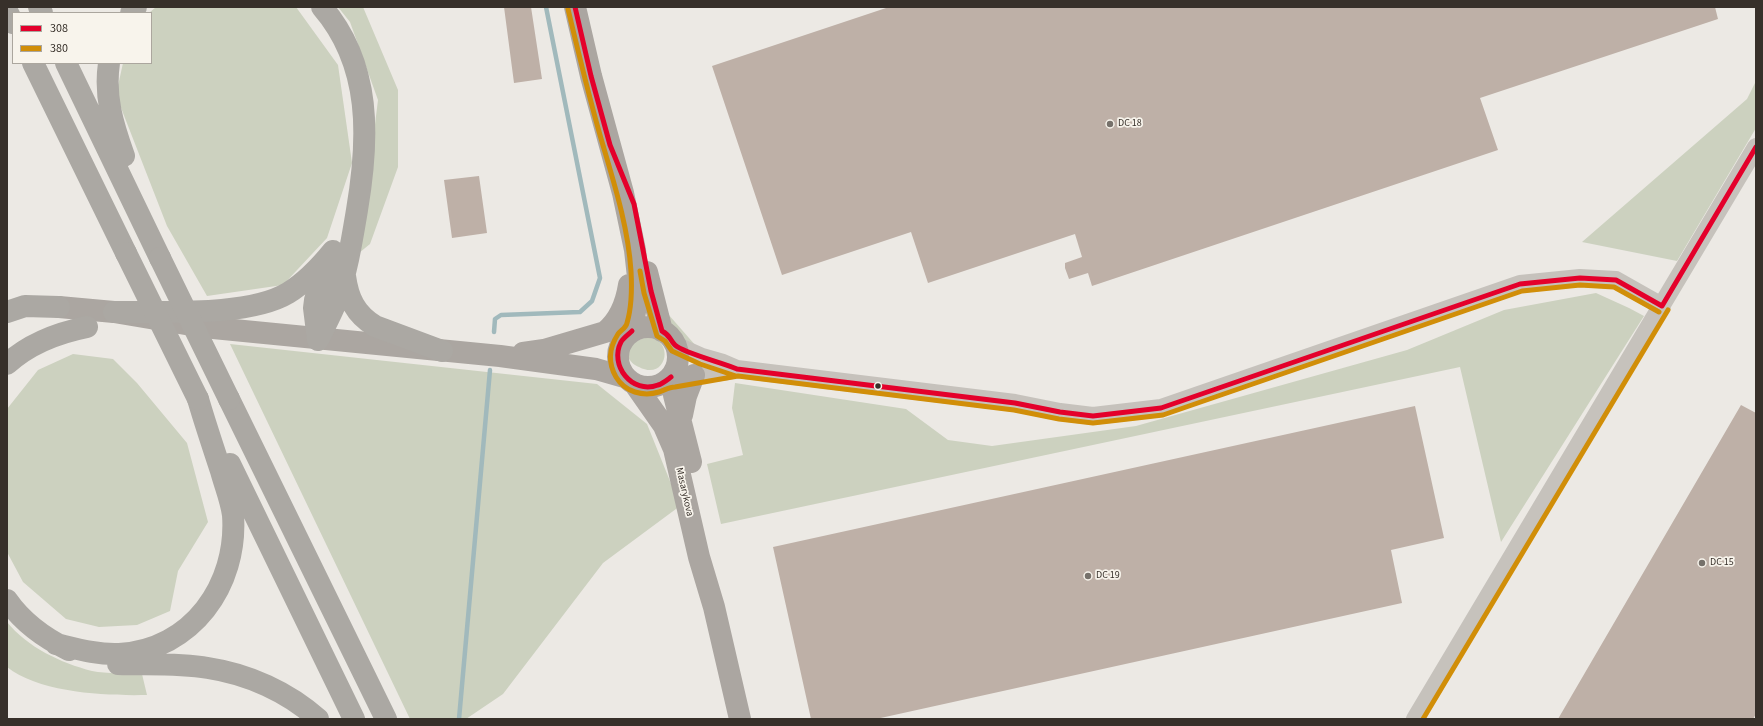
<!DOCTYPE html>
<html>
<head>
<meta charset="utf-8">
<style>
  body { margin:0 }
  #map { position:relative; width:1763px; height:726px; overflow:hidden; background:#ece9e4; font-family:"Source Sans 3",sans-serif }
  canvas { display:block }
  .frame { position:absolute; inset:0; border:8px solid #37302a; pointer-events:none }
  .legend { position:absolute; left:12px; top:12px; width:140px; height:52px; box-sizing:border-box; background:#f8f4ec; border:1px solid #aba69e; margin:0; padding:5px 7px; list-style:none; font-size:12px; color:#37302a }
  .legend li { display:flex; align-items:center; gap:8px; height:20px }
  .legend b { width:20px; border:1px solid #aba69e }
</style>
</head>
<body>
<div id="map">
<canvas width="1763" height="726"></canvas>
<div class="frame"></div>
<ul class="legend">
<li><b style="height:5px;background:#e4002b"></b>308</li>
<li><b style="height:5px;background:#d18e08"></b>380</li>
</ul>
</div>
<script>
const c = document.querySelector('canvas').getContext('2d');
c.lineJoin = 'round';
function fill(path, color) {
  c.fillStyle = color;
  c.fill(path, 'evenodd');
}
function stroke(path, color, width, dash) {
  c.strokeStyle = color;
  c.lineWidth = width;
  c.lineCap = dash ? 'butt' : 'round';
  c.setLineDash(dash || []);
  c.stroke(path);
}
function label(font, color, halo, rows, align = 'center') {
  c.font = font + ' "Source Sans 3",sans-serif';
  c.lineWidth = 3.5;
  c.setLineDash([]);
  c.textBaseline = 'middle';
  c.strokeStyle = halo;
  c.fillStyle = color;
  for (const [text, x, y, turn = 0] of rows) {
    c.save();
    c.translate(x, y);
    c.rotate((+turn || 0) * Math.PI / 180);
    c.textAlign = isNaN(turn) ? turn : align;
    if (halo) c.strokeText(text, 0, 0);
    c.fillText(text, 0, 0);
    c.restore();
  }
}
fill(new Path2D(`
  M 156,7 L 296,7 L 338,65 L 352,163 L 327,238 L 283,285 L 207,296 L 167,226 L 116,95 L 123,63 L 151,63 L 151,13 L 149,13 Z
  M 338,7 L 363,7 L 398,90 L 398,167 L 370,244 L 359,253 L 378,100 L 350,22 Z
  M 1756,81 L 1756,128 L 1677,261 L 1582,242 L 1747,99 Z
  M 1596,293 L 1629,308 L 1644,316 L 1501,542 L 1460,367 L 721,524 L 707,464 L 743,455 L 732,408 L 735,383 L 906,409 L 948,440 L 992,446 L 1136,426 L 1407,350 L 1504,310 Z
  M 668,314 L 696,346 C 680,339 672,330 668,314 Z
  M 646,337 C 676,338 667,382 639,367 C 634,365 630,362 628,356 L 631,344 Z
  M 230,344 L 597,384 L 647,424 L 680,506 L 603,563 L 503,694 L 466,719 L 410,719 Z
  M 73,354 L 113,359 L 137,383 L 187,443 L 208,522 L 178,571 L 170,611 L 137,625 L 99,627 L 66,619 L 23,582 L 7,552 L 7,409 L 38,370 Z
  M 7,622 C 27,647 61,663 92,671 C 107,674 126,673 142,674 L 147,695 C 106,696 40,693 7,667 Z`), '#ccd1bf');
stroke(new Path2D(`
  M 494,332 L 495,319 L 501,315 L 580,312 L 592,301 L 600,278 L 546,7
  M 459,719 L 490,370`), '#a1b9bc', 4.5);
fill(new Path2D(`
  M 504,7 L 531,7 L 542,79 L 514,83 Z
  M 889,7 L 1715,7 L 1718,19 L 1480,98 L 1498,150 L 1092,286 L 1088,273 L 1069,279 L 1065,268 L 1065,263 L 1082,257 L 1075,234 L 928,283 L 911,232 L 782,275 L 712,66 Z
  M 479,176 L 487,233 L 452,238 L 444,180 Z
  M 1741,405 L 1756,413 L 1756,714 L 1753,719 L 1558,719 Z
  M 1415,406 L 1444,538 L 1391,550 L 1402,603 L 876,719 L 811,719 L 773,547 Z`), '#beb0a7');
stroke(new Path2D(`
  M 675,345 L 702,357 L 723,363 L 737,369 L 1015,403 L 1060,412 L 1093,416 L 1161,408 L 1520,284 L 1580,278 L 1616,280 L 1662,306
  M 681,378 C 699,372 718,375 736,369
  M 1415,719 L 1756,147`), '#c6c2bc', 18);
stroke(new Path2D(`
  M 575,7 L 591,76 L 623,193 L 635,250 L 639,286 L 632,331
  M 647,272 L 662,331
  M 59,307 L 114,312 L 203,327 L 500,356 L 596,369 L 624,377
  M618 357a30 30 0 1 1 60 0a30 30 0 1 1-60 0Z
  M 523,353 L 544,350 L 605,332 C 620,320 626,304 629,285
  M 674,380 L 674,395 L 691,462
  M 636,386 L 664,426 L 674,449 L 699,557 L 714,607 L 740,719
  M 682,415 L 686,396 L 694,375`), '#aba6a1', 22);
stroke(new Path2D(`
  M 39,7 L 42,13
  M 7,11 L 13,23
  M 131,13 L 136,7
  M 33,63 L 126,253
  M 66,63 L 160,258
  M 109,63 C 104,97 113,125 124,156
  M 345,276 C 348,298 355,314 375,326 L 442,351
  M 7,312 L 25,306 L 59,307
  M 114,312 C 162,311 248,317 288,293 C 306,282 320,267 333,251
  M 318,340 C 324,327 331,315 336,302 C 347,272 352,240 357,210 C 369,139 372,65 322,7
  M 318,340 L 314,308 L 315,300 L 328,262
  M 7,364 C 30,343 57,333 87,327
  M 229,399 L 386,719
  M 230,464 L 354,719
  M 7,600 C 23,623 44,638 69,650
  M 56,644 C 77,649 98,655 119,654 C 192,650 238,585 233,515 C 231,500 225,486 221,471 C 213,447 205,423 198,399
  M 118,664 C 148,665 178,663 208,668 C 248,674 288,692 318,719`), '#aba8a3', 22);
stroke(new Path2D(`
  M 126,253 L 198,399
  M 160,258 L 229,399`), '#aba8a3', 22);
stroke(new Path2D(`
  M 575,7 L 591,76 L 610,145 L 634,204 L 651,291 L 662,331 C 671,336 669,339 675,345 C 683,353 724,363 737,369 L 1015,403 L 1060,412 L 1093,416 L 1161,408 L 1520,284 L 1580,278 L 1616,280 L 1662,306
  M 1662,306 L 1756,147
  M 632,331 C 629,334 623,338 621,342 C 609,365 632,395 658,385 C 662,384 667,380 671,377`), '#e4002b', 5);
stroke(new Path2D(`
  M 568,9 C 578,51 588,93 600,135 C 613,180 628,225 631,271 C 632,288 632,306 627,323 C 626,328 621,330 618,334 C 609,348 608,363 616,377 C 625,392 643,397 659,392 C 665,390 669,387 675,387 L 738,376 L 1014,410 L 1059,419 L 1093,423 L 1163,415 L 1522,291 L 1580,285 L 1614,287 L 1659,312
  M 640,271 L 644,293 L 657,336 L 665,341 L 672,351 L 700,364 L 736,376
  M 1423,719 L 1668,310`), '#d18e08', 5);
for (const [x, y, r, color] of [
  [1110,124,4,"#76716b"],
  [878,386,3.5,"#37302a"],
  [1702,563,4,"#76716b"],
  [1088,576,4,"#76716b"]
]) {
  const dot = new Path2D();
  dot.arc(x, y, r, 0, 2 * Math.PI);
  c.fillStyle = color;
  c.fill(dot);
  stroke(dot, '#f8f4ec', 1.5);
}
label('10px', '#37302a', '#f8f4ec', [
  ["DC 18",1118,124],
  ["DC 15",1710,563],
  ["DC 19",1096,576]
], 'left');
label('10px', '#37302a', '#f8f4ec', [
  ["Masarykova",684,492,77]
]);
</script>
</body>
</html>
